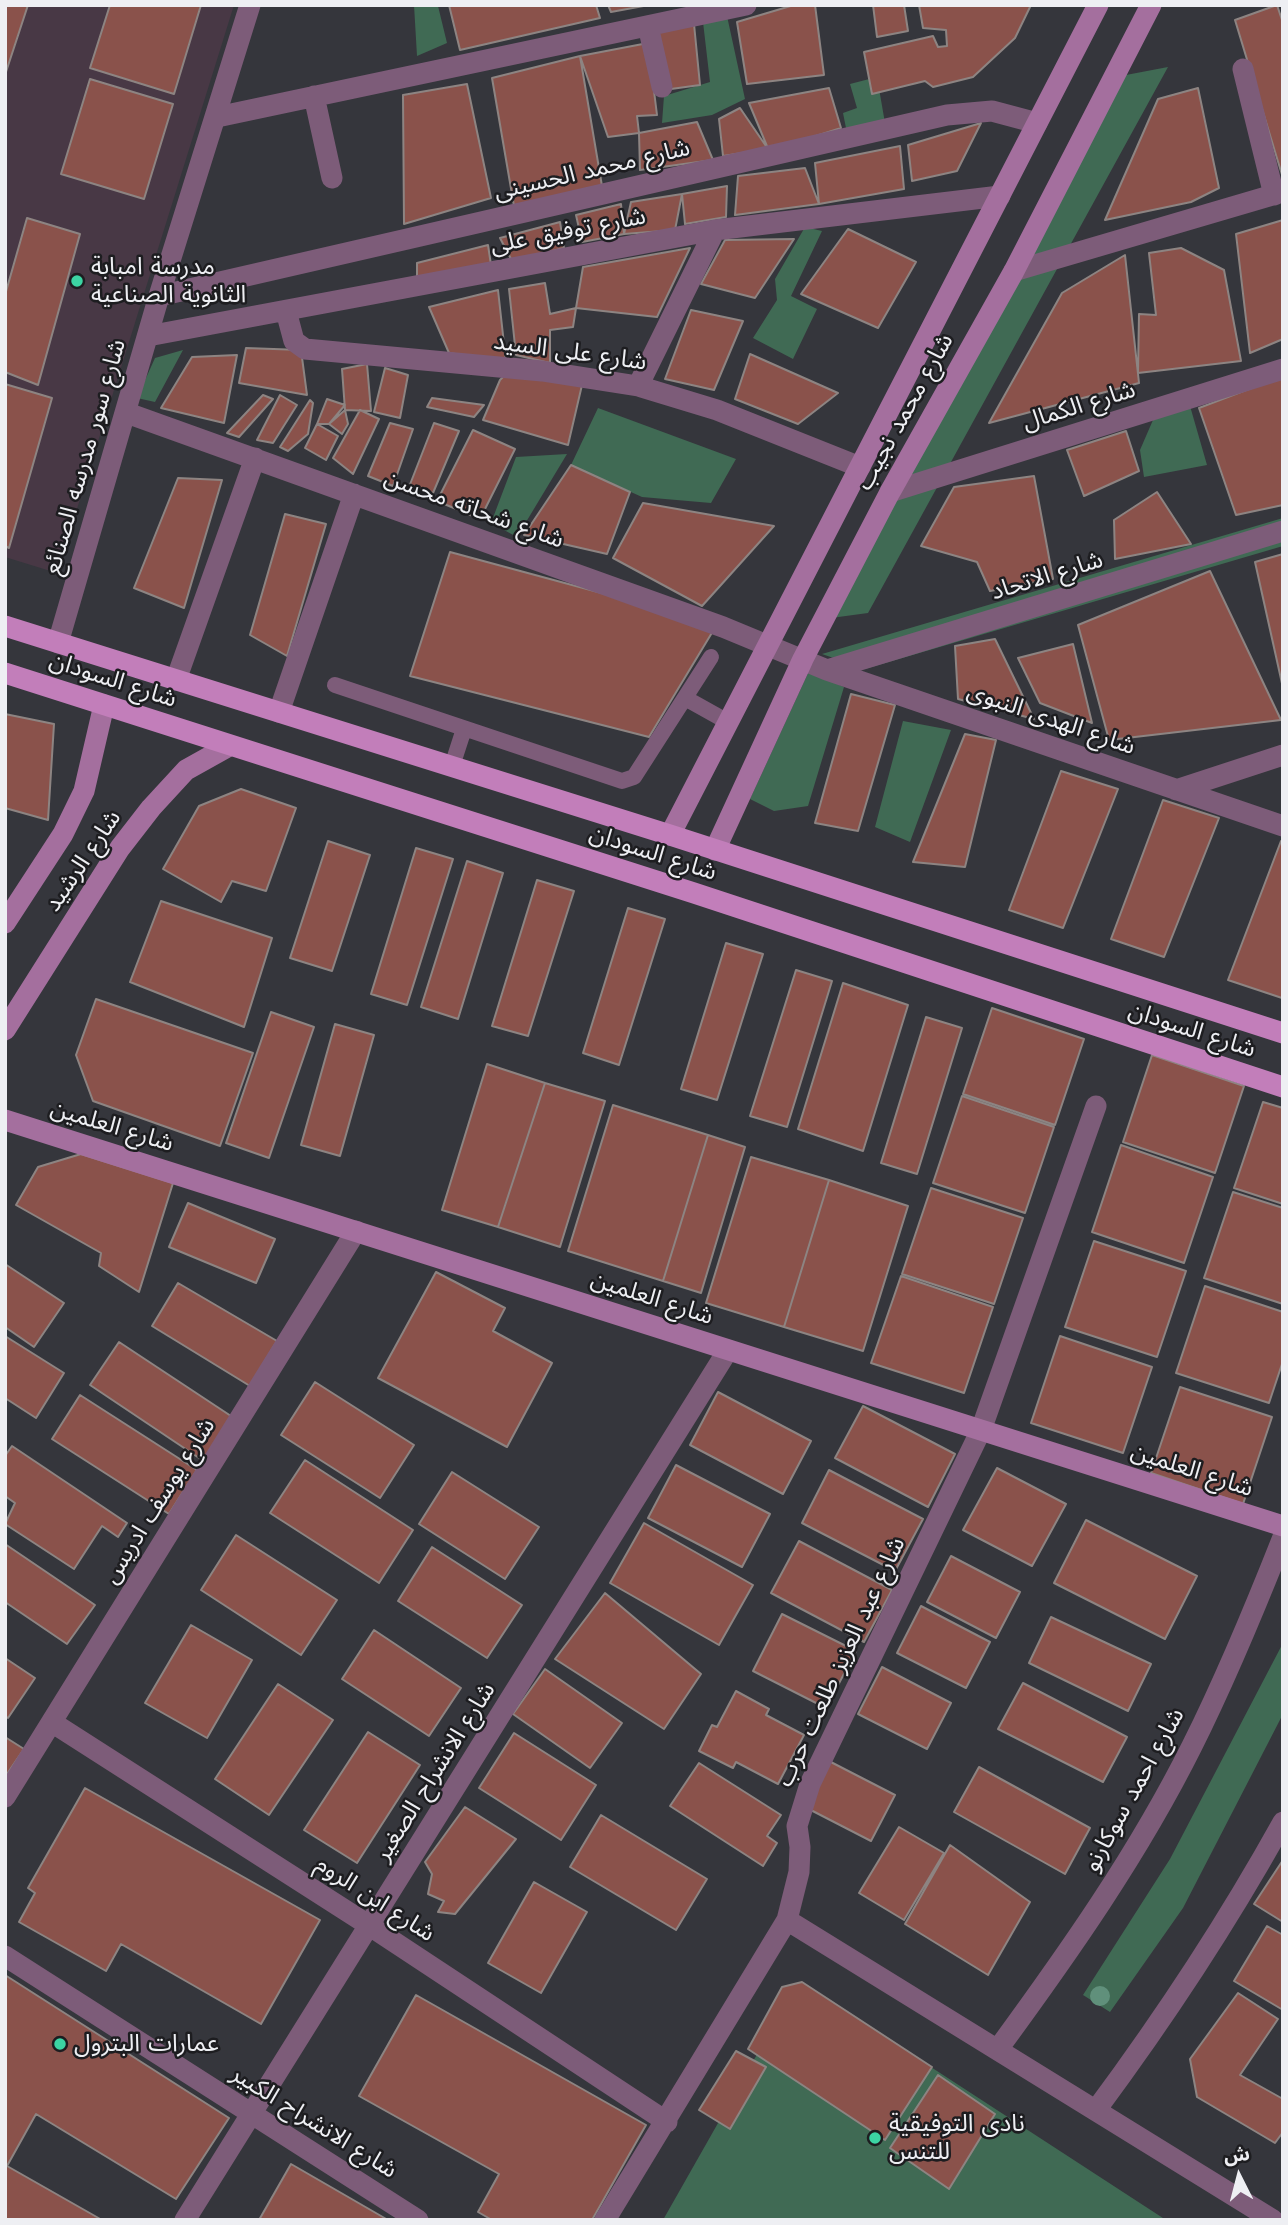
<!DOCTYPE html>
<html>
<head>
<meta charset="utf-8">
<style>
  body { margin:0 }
  #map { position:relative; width:1288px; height:2225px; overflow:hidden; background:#35363c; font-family:"Work Sans","Noto Sans Arabic",sans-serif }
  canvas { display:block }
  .frame { position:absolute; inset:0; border:7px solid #eeeff3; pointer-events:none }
  .north { position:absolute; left:1204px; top:2141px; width:70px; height:70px; -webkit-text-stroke:5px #1d1d20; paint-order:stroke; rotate:354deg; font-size:19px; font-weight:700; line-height:28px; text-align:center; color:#eeeff3 }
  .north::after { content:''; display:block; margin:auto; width:24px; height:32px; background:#eeeff3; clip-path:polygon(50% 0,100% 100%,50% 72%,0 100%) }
</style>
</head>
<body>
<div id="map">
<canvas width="1288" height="2225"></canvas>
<div class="frame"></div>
<div class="north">ش</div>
</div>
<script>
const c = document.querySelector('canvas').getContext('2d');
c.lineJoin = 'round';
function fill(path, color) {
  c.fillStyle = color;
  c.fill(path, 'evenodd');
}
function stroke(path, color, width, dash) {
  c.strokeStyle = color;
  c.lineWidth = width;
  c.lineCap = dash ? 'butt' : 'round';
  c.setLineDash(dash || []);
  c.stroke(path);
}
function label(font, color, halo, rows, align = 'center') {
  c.font = font + ' "Work Sans","Noto Sans Arabic",sans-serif';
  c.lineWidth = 5;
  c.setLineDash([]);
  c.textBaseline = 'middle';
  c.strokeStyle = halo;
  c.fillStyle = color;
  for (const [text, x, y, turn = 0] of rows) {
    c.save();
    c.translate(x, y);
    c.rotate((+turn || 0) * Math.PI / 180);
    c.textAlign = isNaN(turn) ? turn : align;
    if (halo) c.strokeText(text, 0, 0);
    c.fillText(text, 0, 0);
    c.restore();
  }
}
fill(new Path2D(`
  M 5,5 L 234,5 L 57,573 L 5,557 Z`), '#483845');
fill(new Path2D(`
  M 414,5 L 438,6 L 447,43 L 417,56 Z
  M 727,16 L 745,99 L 712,115 L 662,123 L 664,96 L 710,82 L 703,22 Z
  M 1168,67 L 868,613 L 831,618 L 1126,75 Z
  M 877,77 L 885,123 L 846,128 L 843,113 L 857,108 L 850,84 Z
  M 805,227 L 822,231 L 791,296 L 817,309 L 793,359 L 753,338 L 777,300 L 775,279 Z
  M 183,350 L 155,402 L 137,398 L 155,358 Z
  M 1190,406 L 1207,465 L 1144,477 L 1140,450 L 1153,420 Z
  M 598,408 L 736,459 L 711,503 L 642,497 L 571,465 Z
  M 567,454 L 517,537 L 491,523 L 516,457 Z
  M 1283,518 L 1283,546 L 865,669 L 822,654 Z
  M 809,671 L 844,687 L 808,806 L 774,811 L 750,799 Z
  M 903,721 L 951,730 L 910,842 L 875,827 Z
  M 1283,1643 L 1283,1714 L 1183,1908 L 1110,2012 L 1083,1995 L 1170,1859 Z
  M 811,1989 L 1166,2220 L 663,2220 L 793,1991 Z`), '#406a54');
const building = new Path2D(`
  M 5,5 L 28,5 L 5,75 Z
  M 110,5 L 201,5 L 174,94 L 90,68 Z
  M 449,5 L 596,5 L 600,18 L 460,50 Z
  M 608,5 L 649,5 L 611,12 Z
  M 794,5 L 815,5 L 824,75 L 747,84 L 737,22 Z
  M 873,5 L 904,5 L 908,31 L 877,37 Z
  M 919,5 L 1031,5 L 1015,38 L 973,77 L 933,87 L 925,81 L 872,94 L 864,52 L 933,36 L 938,47 L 947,46 L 946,30 L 923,28 Z
  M 1277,5 L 1283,23 L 1283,178 L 1235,20 Z
  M 694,24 L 700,85 L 671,89 L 658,31 Z
  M 648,43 L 657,115 L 637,116 L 639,133 L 608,137 L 580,56 Z
  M 580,56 L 602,186 L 514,206 L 492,78 Z
  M 90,79 L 173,104 L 144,199 L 61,174 Z
  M 467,84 L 491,198 L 404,224 L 403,95 Z
  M 829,88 L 841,128 L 769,151 L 749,103 Z
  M 1198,88 L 1219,188 L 1191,202 L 1105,220 L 1158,99 Z
  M 740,108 L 768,149 L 723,156 L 719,119 Z
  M 697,122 L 713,160 L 640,170 L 639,133 Z
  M 981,123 L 957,171 L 912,181 L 908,145 Z
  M 900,146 L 904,189 L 819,204 L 815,163 Z
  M 805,168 L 819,204 L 735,215 L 738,176 Z
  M 727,186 L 726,217 L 685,224 L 682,194 Z
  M 682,194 L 675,230 L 624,234 L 631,202 Z
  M 621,204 L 624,234 L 582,242 L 576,215 Z
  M 27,218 L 80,234 L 38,385 L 5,372 L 5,295 Z
  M 1283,220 L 1283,339 L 1250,353 L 1236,234 Z
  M 560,222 L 564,248 L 512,261 L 500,238 Z
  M 848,229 L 916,262 L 878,328 L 801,294 Z
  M 794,239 L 755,298 L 701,284 L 725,240 Z
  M 488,245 L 491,265 L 417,281 L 417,263 Z
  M 690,248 L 657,317 L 576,308 L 583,267 Z
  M 1181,248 L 1224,270 L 1241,361 L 1138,373 L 1139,314 L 1156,315 L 1149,253 Z
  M 1125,255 L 1139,383 L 989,423 L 1062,293 Z
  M 545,283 L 550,314 L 576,308 L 573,327 L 550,330 L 550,363 L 516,355 L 509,289 Z
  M 498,290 L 506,362 L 449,353 L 429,307 Z
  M 691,310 L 743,321 L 714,390 L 665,379 Z
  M 246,348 L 301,350 L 307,395 L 239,383 Z
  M 750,354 L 838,393 L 798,424 L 735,399 Z
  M 237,355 L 224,423 L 161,408 L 192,357 Z
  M 367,364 L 371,411 L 345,410 L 342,369 Z
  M 385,368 L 408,375 L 400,418 L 374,412 Z
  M 507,373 L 582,385 L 568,445 L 483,420 L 500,380 Z
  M 1283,376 L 1283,505 L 1236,515 L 1199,408 Z
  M 5,384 L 52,398 L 9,548 L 5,546 Z
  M 263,395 L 273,399 L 239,437 L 227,433 Z
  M 280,395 L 297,405 L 273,443 L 257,440 Z
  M 432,398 L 484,405 L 474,417 L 427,407 Z
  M 327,399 L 345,405 L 329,424 L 317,424 Z
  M 310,400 L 313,403 L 308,434 L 288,451 L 280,447 Z
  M 345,410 L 348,424 L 342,434 L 329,424 Z
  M 360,410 L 379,419 L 353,474 L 333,458 Z
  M 390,423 L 413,429 L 393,486 L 368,476 Z
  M 434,423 L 459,431 L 433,493 L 409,487 Z
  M 317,424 L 338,436 L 326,460 L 305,448 Z
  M 473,430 L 515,449 L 480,519 L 437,501 Z
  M 1126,431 L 1139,471 L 1084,496 L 1067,450 Z
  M 571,465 L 630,492 L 607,554 L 524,535 Z
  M 1034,476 L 1053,579 L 990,591 L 977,562 L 921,546 L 954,487 Z
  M 178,478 L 222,480 L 184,608 L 134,588 Z
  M 1157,492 L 1191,544 L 1115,559 L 1114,520 Z
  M 643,503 L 774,526 L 702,606 L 613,558 Z
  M 285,514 L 326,524 L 287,656 L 250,635 Z
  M 450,552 L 609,595 L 713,631 L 649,737 L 410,676 Z
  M 1283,554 L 1283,688 L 1255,562 Z
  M 1210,571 L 1281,720 L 1109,740 L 1078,625 Z
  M 995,639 L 1034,719 L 958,699 L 955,646 Z
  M 1073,644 L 1092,723 L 1040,703 L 1018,658 Z
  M 851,694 L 895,705 L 858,831 L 815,823 Z
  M 5,714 L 54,724 L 48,820 L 5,808 Z
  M 965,734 L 996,740 L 965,867 L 913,862 Z
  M 1061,771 L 1118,789 L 1063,928 L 1009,910 Z
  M 241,789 L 296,808 L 266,891 L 232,881 L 221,902 L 163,869 L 199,806 Z
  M 1163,800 L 1219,818 L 1164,957 L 1111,939 Z
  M 328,841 L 370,855 L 332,971 L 290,958 Z
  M 1281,841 L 1283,841 L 1282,998 L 1228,980 Z
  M 416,848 L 453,859 L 407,1005 L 371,994 Z
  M 467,861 L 503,873 L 458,1019 L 421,1007 Z
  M 537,880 L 574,891 L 528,1036 L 492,1026 Z
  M 161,901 L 272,938 L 244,1027 L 130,982 Z
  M 628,908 L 665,919 L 619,1065 L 583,1053 Z
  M 726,943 L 763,954 L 717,1100 L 681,1089 Z
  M 796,970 L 832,981 L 787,1127 L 750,1116 Z
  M 843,983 L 908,1005 L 863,1151 L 798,1129 Z
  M 96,999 L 253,1053 L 220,1146 L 93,1101 L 76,1055 Z
  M 992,1008 L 1084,1039 L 1055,1125 L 963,1094 Z
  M 271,1012 L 314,1027 L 269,1158 L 226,1143 Z
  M 926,1017 L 962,1028 L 917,1174 L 881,1163 Z
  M 335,1024 L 374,1035 L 340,1156 L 301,1145 Z
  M 1152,1055 L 1244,1086 L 1215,1173 L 1123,1142 Z
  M 487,1064 L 545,1083 L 498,1227 L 442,1210 Z
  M 545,1083 L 605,1101 L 560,1247 L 498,1227 Z
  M 962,1096 L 1054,1127 L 1025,1213 L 933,1183 Z
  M 1263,1102 L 1283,1108 L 1283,1204 L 1234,1188 Z
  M 613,1105 L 708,1135 L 663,1281 L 568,1251 Z
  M 708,1135 L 745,1147 L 701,1293 L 663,1281 Z
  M 1121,1145 L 1213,1177 L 1184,1263 L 1092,1232 Z
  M 81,1154 L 173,1183 L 139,1292 L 99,1266 L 101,1253 L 16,1205 L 38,1167 Z
  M 751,1157 L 829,1180 L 784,1327 L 706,1303 Z
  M 829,1180 L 908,1206 L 863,1351 L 784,1327 Z
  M 931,1188 L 1023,1218 L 994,1304 L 902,1274 Z
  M 1233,1192 L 1283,1208 L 1283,1304 L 1204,1278 Z
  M 188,1203 L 275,1239 L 256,1283 L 169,1247 Z
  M 1094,1241 L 1186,1271 L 1157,1357 L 1065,1327 Z
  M 5,1264 L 64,1303 L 34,1347 L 5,1327 Z
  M 436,1272 L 505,1308 L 493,1331 L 552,1363 L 507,1447 L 378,1378 Z
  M 901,1276 L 993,1307 L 964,1393 L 871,1363 Z
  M 178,1283 L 277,1341 L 250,1386 L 152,1326 Z
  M 1205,1286 L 1283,1312 L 1283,1361 L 1269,1403 L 1176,1373 Z
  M 5,1336 L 64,1373 L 36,1418 L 5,1398 Z
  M 1060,1336 L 1152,1367 L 1123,1453 L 1031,1423 Z
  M 119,1342 L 237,1420 L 208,1464 L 90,1385 Z
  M 315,1382 L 414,1445 L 380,1498 L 281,1435 Z
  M 1180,1387 L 1272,1417 L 1243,1504 L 1151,1473 Z
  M 718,1392 L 811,1441 L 783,1494 L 690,1445 Z
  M 80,1395 L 197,1470 L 169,1514 L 52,1439 Z
  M 863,1406 L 955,1454 L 928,1507 L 835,1458 Z
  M 12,1446 L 127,1523 L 118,1537 L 102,1526 L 74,1569 L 5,1524 L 15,1503 L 5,1496 L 5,1456 Z
  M 305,1460 L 413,1530 L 379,1583 L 270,1513 Z
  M 676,1465 L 770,1514 L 742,1567 L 648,1518 Z
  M 997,1468 L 1066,1504 L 1032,1566 L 963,1530 Z
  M 829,1470 L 923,1519 L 895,1571 L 802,1523 Z
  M 452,1472 L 539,1527 L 505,1579 L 419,1524 Z
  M 1086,1520 L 1197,1576 L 1165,1639 L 1054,1583 Z
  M 644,1523 L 753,1585 L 719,1645 L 610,1583 Z
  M 236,1535 L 337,1600 L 301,1655 L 201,1590 Z
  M 799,1541 L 892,1590 L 864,1642 L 771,1593 Z
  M 5,1544 L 95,1605 L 67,1644 L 5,1602 Z
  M 432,1547 L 522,1605 L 487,1658 L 398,1601 Z
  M 951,1556 L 1020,1592 L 996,1638 L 927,1602 Z
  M 605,1593 L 701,1674 L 664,1729 L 555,1659 Z
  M 921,1606 L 990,1642 L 966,1688 L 897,1653 Z
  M 782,1614 L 856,1651 L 826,1708 L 753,1671 Z
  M 1051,1617 L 1151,1664 L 1128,1711 L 1029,1663 Z
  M 191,1625 L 252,1660 L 207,1738 L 145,1703 Z
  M 374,1630 L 461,1688 L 429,1736 L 342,1679 Z
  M 5,1658 L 35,1678 L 8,1718 L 5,1716 Z
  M 882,1667 L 951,1703 L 927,1749 L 858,1714 Z
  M 545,1669 L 622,1723 L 590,1768 L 513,1714 Z
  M 1023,1683 L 1127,1737 L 1103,1782 L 998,1729 Z
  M 278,1684 L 333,1720 L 269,1815 L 215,1779 Z
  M 736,1691 L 769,1709 L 766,1715 L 804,1735 L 778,1784 L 736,1762 L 733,1768 L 699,1751 L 712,1725 L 717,1727 Z
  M 368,1732 L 420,1765 L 357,1863 L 304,1830 Z
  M 514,1733 L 596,1785 L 561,1840 L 479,1788 Z
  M 5,1737 L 24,1749 L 5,1777 Z
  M 825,1759 L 895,1795 L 871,1841 L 801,1805 Z
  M 699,1763 L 781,1815 L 767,1836 L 777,1843 L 763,1866 L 670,1806 Z
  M 979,1767 L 1090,1828 L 1065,1874 L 954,1812 Z
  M 85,1788 L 320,1920 L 261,2024 L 121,1944 L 106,1971 L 19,1922 L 35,1893 L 28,1888 Z
  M 465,1807 L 516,1839 L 455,1914 L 438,1912 L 444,1901 L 428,1894 L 432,1874 L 425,1862 Z
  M 601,1815 L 707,1879 L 676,1930 L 570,1867 Z
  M 899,1827 L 944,1853 L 904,1920 L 859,1893 Z
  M 950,1845 L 1030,1902 L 988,1975 L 905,1924 Z
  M 1283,1860 L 1283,1922 L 1254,1904 Z
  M 534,1882 L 587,1912 L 541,1993 L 488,1963 Z
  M 1267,1926 L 1283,1935 L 1283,2010 L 1234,1981 Z
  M 5,1975 L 229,2118 L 176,2199 L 36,2114 L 7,2166 L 102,2220 L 5,2220 Z
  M 802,1982 L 932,2067 L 885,2140 L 748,2049 L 782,1987 Z
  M 1238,1993 L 1278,2019 L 1240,2075 L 1283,2099 L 1283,2132 L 1275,2143 L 1197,2097 L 1190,2059 Z
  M 416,1995 L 646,2125 L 592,2220 L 492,2220 L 478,2212 L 499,2174 L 359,2096 Z
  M 736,2051 L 766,2067 L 730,2129 L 699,2110 Z
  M 938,2075 L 995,2114 L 949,2189 L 890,2148 Z
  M 291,2164 L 388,2220 L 259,2220 Z`);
fill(building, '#8a524b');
stroke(building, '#8d8482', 2);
stroke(new Path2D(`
  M 335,685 L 622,781 L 634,777 L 711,657
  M 685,698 L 728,722
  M 452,766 L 464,729`), '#7d5c79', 16);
stroke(new Path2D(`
  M 648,26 L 662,87
  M 1243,69 L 1274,195
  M 314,96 L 332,178
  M 217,117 L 746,5
  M 1014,271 L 1283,192
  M 159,296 L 947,115 L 992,111 L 1037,123
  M 286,311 L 294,341 L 305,349 L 542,371 L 638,386 L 717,410 L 860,467
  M 148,336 L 715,230 L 1000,196
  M 638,386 L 715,230
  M 127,413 L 723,627 L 827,670 L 1283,826
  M 890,492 L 1283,369
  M 58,643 L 159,296 L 250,5
  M 827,670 L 1283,531
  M 176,680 L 255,458
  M 279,712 L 354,494
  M 1176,790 L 1283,755
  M 53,1723 L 370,1926 L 667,2122
  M 5,1797 L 356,1231
  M 787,1920 L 1273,2220
  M 5,1956 L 418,2220
  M 998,2049 C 1069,1952 1138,1854 1192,1746 C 1226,1678 1255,1608 1283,1537
  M 1096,2110 C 1165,2017 1227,1923 1283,1822
  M 185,2220 L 728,1350
  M 605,2220 L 787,1920 L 799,1872 L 800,1847 L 797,1826 L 810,1784 L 981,1430 L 1096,1106`), '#7d5c79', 21);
stroke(new Path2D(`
  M 670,835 L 1098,5
  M 715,850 L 803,659 L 890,492 L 1014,271 L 1151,5
  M 5,923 L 63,834 L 84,791 L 104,705
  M 5,1030 L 120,848 L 151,808 L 186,770 L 229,746
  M 5,1120 L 1283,1526`), '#a46f9e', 21);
stroke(new Path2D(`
  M 5,626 L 670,835 L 1283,1033
  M 5,673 L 694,893 L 1283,1087`), '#c27eba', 21);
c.fillStyle = '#60907b';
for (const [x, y] of [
  [1100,1996]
]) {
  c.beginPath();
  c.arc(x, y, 10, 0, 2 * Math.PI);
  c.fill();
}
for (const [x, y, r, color] of [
  [77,281,7,"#3cd4a3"],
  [60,2044,7,"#3cd4a3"],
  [875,2138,7,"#3cd4a3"]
]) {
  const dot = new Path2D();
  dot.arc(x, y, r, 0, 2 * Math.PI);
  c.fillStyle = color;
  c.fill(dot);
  stroke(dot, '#1d1d20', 2.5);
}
label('24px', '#eeeff3', '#1d1d20', [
  ["شارع محمد الحسينى",592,170,-13],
  ["شارع توفيق على",568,231,-11],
  ["شارع على السيد",570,352,8],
  ["شارع الكمال",1079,406,-17],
  ["شارع محمد نجيب",905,412,-61],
  ["شارع سور مدرسه الصنائع",85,457,-74],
  ["شارع شحاته محسن",474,509,20],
  ["شارع الاتحاد",1047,576,-17],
  ["شارع السودان",113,680,18],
  ["شارع الهدى النبوى",1051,719,19],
  ["شارع السودان",653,853,18],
  ["شارع الرشيد",83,861,-56],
  ["شارع السودان",1192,1030,18],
  ["شارع العلمين",112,1126,17],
  ["شارع العلمين",652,1298,18],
  ["شارع العلمين",1192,1470,18],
  ["شارع يوسف ادريس",159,1501,-58],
  ["شارع عبد العزيز طلعت حرب",841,1662,-65],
  ["شارع الانشراح الصغير",435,1772,-58],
  ["شارع احمد سوكارنو",1134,1790,-61],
  ["شارع ابن الروم",375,1899,33],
  ["شارع الانشراح الكبير",314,2122,32]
]);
label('24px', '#eeeff3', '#1d1d20', [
  ["مدرسة امبابة",91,267],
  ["الثانوية الصناعية",91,295],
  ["عمارات البترول",74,2044],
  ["نادى التوفيقية",889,2124],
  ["للتنس",889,2152]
], 'left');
</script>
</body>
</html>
